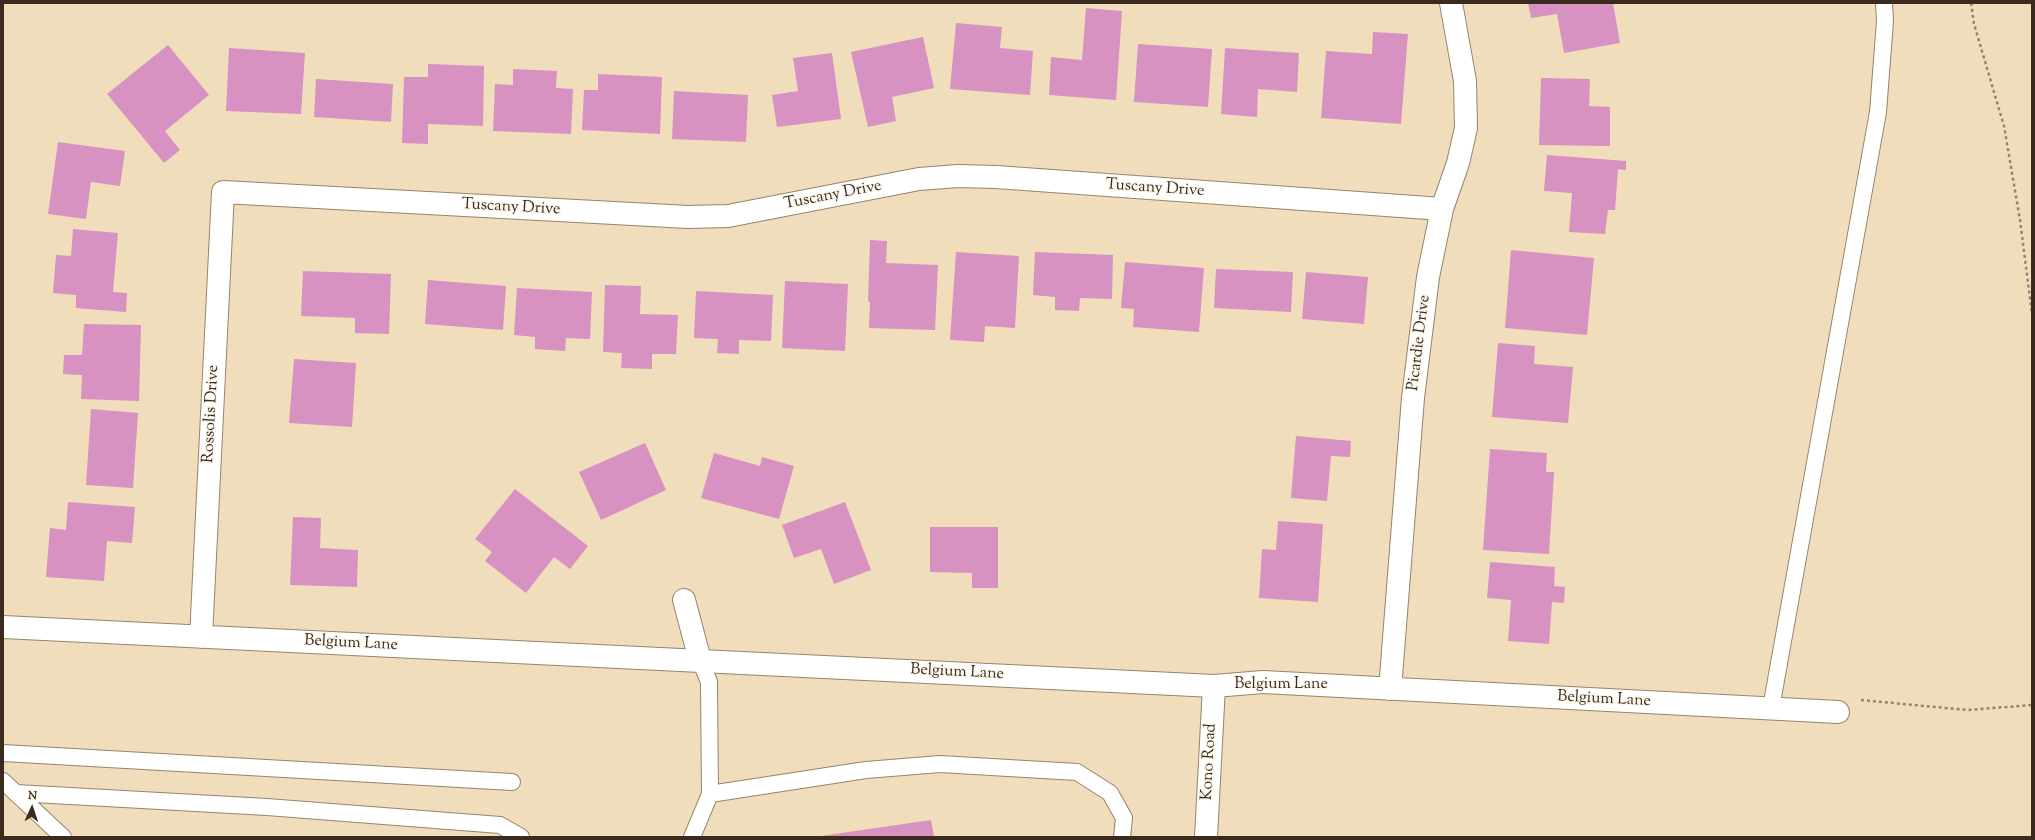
<!DOCTYPE html>
<html>
<head>
<meta charset="utf-8">
<style>
  body { margin:0 }
  #map { position:relative; width:2035px; height:840px; overflow:hidden; background:#f0ddbb; font-family:"Sorts Mill Goudy",serif }
  canvas { display:block }
  .frame { position:absolute; inset:0; border:4px solid #3b2a1e; pointer-events:none }
  .north { position:absolute; left:12px; top:788px; width:40px; height:40px; -webkit-text-stroke:3px #fbf7ec; paint-order:stroke; rotate:3deg; font-size:11px; font-weight:700; line-height:16px; text-align:center; color:#3b2a1e }
  .north::after { content:''; display:block; margin:auto; width:14px; height:18px; background:#3b2a1e; clip-path:polygon(50% 0,100% 100%,50% 72%,0 100%) }
</style>
</head>
<body>
<div id="map">
<canvas width="2035" height="840"></canvas>
<div class="frame"></div>
<div class="north">N</div>
</div>
<script>
const c = document.querySelector('canvas').getContext('2d');
c.lineJoin = 'round';
function fill(path, color) {
  c.fillStyle = color;
  c.fill(path, 'evenodd');
}
function stroke(path, color, width, dash) {
  c.strokeStyle = color;
  c.lineWidth = width;
  c.lineCap = dash ? 'butt' : 'round';
  c.setLineDash(dash || []);
  c.stroke(path);
}
function label(font, color, halo, rows, align = 'center') {
  c.font = font + ' "Sorts Mill Goudy",serif';
  c.lineWidth = 3;
  c.setLineDash([]);
  c.textBaseline = 'middle';
  c.strokeStyle = halo;
  c.fillStyle = color;
  for (const [text, x, y, turn = 0] of rows) {
    c.save();
    c.translate(x, y);
    c.rotate((+turn || 0) * Math.PI / 180);
    c.textAlign = isNaN(turn) ? turn : align;
    if (halo) c.strokeText(text, 0, 0);
    c.fillText(text, 0, 0);
    c.restore();
  }
}
fill(new Path2D(`
  M 1528,3 L 1613,3 L 1620,43 L 1564,53 L 1557,14 L 1531,18 Z
  M 1086,8 L 1122,11 L 1116,100 L 1049,95 L 1051,57 L 1082,60 Z
  M 956,23 L 1002,27 L 1000,48 L 1033,51 L 1030,95 L 950,89 Z
  M 1373,32 L 1408,34 L 1401,124 L 1321,118 L 1326,51 L 1372,54 Z
  M 923,37 L 934,88 L 892,97 L 896,121 L 868,127 L 851,52 Z
  M 1138,44 L 1212,49 L 1208,107 L 1134,102 Z
  M 168,45 L 209,95 L 165,131 L 180,150 L 164,163 L 107,94 Z
  M 229,48 L 305,53 L 301,114 L 226,111 Z
  M 1225,48 L 1299,53 L 1297,92 L 1258,89 L 1257,117 L 1221,114 Z
  M 832,53 L 841,119 L 777,127 L 772,95 L 798,91 L 793,58 Z
  M 428,64 L 484,66 L 483,126 L 428,124 L 428,144 L 402,143 L 404,77 L 428,77 Z
  M 513,69 L 557,71 L 556,88 L 573,89 L 571,134 L 493,131 L 495,84 L 513,85 Z
  M 598,74 L 662,77 L 660,134 L 582,130 L 584,90 L 598,90 Z
  M 1541,78 L 1590,79 L 1589,106 L 1610,107 L 1610,146 L 1539,145 Z
  M 316,79 L 393,84 L 391,122 L 314,117 Z
  M 674,91 L 748,95 L 746,142 L 672,139 Z
  M 58,142 L 125,151 L 120,186 L 91,182 L 86,219 L 48,214 Z
  M 1547,155 L 1626,161 L 1626,170 L 1618,169 L 1615,210 L 1608,210 L 1605,234 L 1569,232 L 1572,193 L 1544,191 Z
  M 73,229 L 118,233 L 113,292 L 127,293 L 126,312 L 76,308 L 76,295 L 53,293 L 56,255 L 71,256 Z
  M 870,240 L 887,241 L 886,263 L 938,265 L 935,330 L 869,328 L 870,302 L 868,302 Z
  M 1511,250 L 1594,258 L 1587,335 L 1505,328 Z
  M 956,252 L 1019,256 L 1015,328 L 985,326 L 984,342 L 950,340 Z
  M 1035,252 L 1113,255 L 1112,299 L 1080,298 L 1079,311 L 1055,310 L 1055,297 L 1033,295 Z
  M 1125,262 L 1204,268 L 1199,332 L 1133,327 L 1134,309 L 1121,308 Z
  M 1216,269 L 1293,272 L 1291,312 L 1214,308 Z
  M 303,271 L 391,274 L 389,334 L 355,333 L 355,318 L 301,316 Z
  M 1306,272 L 1368,277 L 1364,324 L 1302,319 Z
  M 428,280 L 506,286 L 503,330 L 425,324 Z
  M 785,281 L 848,284 L 845,351 L 782,348 Z
  M 605,285 L 641,286 L 640,314 L 678,315 L 676,354 L 652,354 L 652,369 L 621,368 L 622,353 L 603,352 Z
  M 517,288 L 592,292 L 590,339 L 566,338 L 565,351 L 535,349 L 535,337 L 514,335 Z
  M 696,291 L 773,295 L 771,341 L 739,340 L 739,354 L 717,353 L 718,339 L 694,338 Z
  M 84,324 L 141,325 L 139,401 L 81,399 L 82,375 L 63,374 L 64,355 L 82,355 Z
  M 1498,343 L 1535,346 L 1534,364 L 1573,367 L 1568,423 L 1492,417 Z
  M 294,359 L 356,363 L 352,427 L 289,423 Z
  M 91,409 L 138,413 L 133,488 L 86,485 Z
  M 1296,436 L 1351,441 L 1350,457 L 1331,456 L 1327,501 L 1291,498 Z
  M 645,443 L 666,490 L 601,520 L 579,472 Z
  M 1490,449 L 1547,453 L 1546,472 L 1554,472 L 1549,554 L 1483,550 Z
  M 714,453 L 760,466 L 762,457 L 794,466 L 779,519 L 701,498 Z
  M 515,489 L 588,546 L 570,569 L 554,557 L 526,593 L 485,561 L 492,552 L 475,539 Z
  M 68,502 L 135,507 L 132,543 L 107,541 L 104,581 L 46,577 L 50,528 L 66,530 Z
  M 845,502 L 871,570 L 834,584 L 821,549 L 794,558 L 782,525 Z
  M 293,517 L 321,518 L 320,548 L 358,550 L 357,587 L 290,585 Z
  M 1278,521 L 1323,524 L 1318,602 L 1259,598 L 1262,549 L 1276,550 Z
  M 930,527 L 998,527 L 998,588 L 972,588 L 972,573 L 930,572 Z
  M 1490,562 L 1555,567 L 1554,586 L 1565,587 L 1564,603 L 1552,602 L 1549,644 L 1508,641 L 1511,600 L 1487,598 Z
  M 931,820 L 934,837 L 821,837 L 821,836 Z`), '#d792c1');
const service = new Path2D(`
  M 700,660 L 709,682 L 710,794
  M 1771,708 L 1878,112 L 1885,21 L 1884,3
  M 3,753 L 512,782
  M 3,781 L 63,837
  M 16,793 L 267,807 L 500,825 L 521,837
  M 692,837 L 710,794 L 866,770 L 940,764 L 1077,772 L 1110,793 L 1124,818 L 1122,837`);
const minor = new Path2D(`
  M 684,600 L 700,660
  M 3,627 L 1214,686 L 1263,682 L 1838,712
  M 201,637 L 223,192 L 688,217 L 728,216 L 919,179 L 958,176 L 996,177 L 1442,209
  M 1390,689 L 1413,398 L 1428,277 L 1442,209 L 1458,163 L 1466,128 L 1465,81 L 1451,3
  M 1206,837 L 1214,686`);
stroke(service, '#96846c', 18);
stroke(minor, '#96846c', 24);
stroke(new Path2D(`
  M 1971,3 L 1974,24 L 2004,126 L 2020,220 L 2032,314
  M 1861,700 L 1967,710 L 2032,705`), '#96846c', 2.5, [3, 3]);
stroke(service, '#fff', 16);
stroke(minor, '#fff', 22);
label('16px', '#3b2a1e', '#fbf7ec', [
  ["Tuscany Drive",1155,189,4],
  ["Tuscany Drive",833,196,-11],
  ["Tuscany Drive",511,208,3],
  ["Picardie Drive",1420,343,-83],
  ["Rossolis Drive",212,414,-87],
  ["Belgium Lane",351,644,3],
  ["Belgium Lane",957,673,3],
  ["Belgium Lane",1281,685],
  ["Belgium Lane",1604,700,3],
  ["Kono Road",1210,762,-87]
]);
</script>
</body>
</html>
